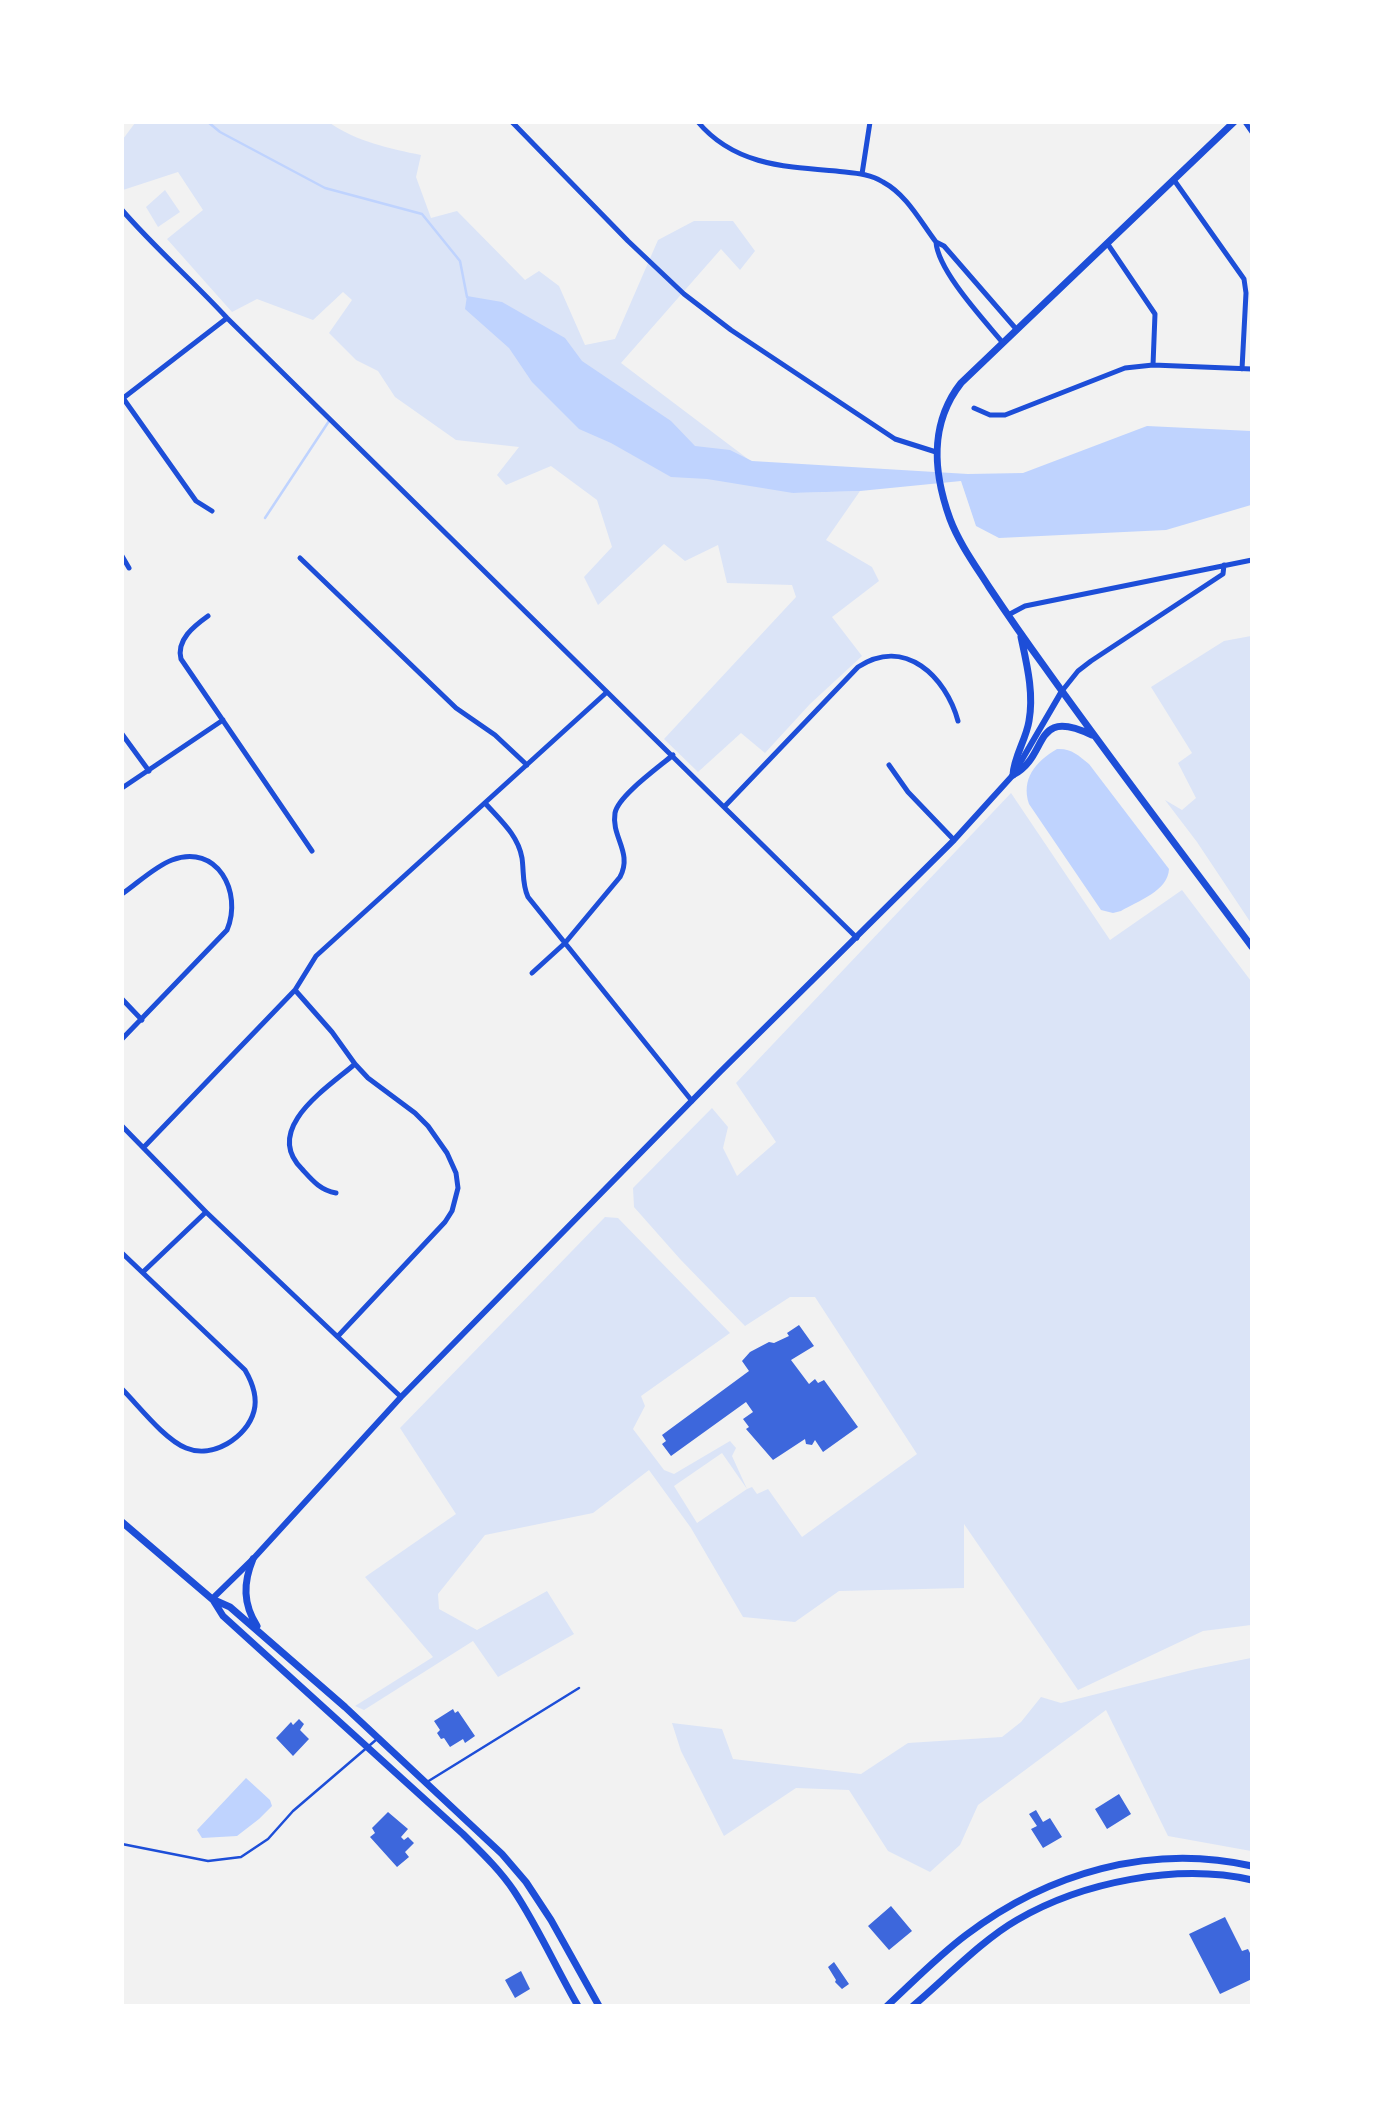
<!DOCTYPE html>
<html>
<head>
<meta charset="utf-8">
<style>
  body { margin:0 }
  #map { position:relative; width:1374px; height:2128px; overflow:hidden; background:#f2f2f2; font-family:Karla,sans-serif }
  canvas { display:block }
  .frame { position:absolute; inset:0; border:124px solid #fff; pointer-events:none }
</style>
</head>
<body>
<div id="map">
<canvas width="1374" height="2128"></canvas>
<div class="frame"></div>
</div>
<script>
const c = document.querySelector('canvas').getContext('2d');
c.lineJoin = 'round';
function fill(path, color) {
  c.fillStyle = color;
  c.fill(path, 'evenodd');
}
function stroke(path, color, width, dash) {
  c.strokeStyle = color;
  c.lineWidth = width;
  c.lineCap = dash ? 'butt' : 'round';
  c.setLineDash(dash || []);
  c.stroke(path);
}
fill(new Path2D(`
  M 135,123 L 330,123 C 355,141 391,149 421,155 L 416,177 L 431,218 L 457,211 L 525,280 L 539,271 L 559,286 L 585,345 L 615,339 L 658,240 L 694,221 L 733,221 L 755,251 L 740,270 L 721,249 L 621,363 L 793,493 L 860,491 L 826,540 L 872,567 L 879,581 L 832,617 L 862,656 L 810,704 L 765,753 L 741,733 L 698,772 L 664,739 L 796,597 L 792,585 L 727,583 L 718,545 L 685,561 L 664,544 L 598,605 L 584,577 L 612,547 L 597,500 L 551,466 L 506,485 L 497,475 L 519,447 L 456,440 L 395,397 L 378,371 L 356,360 L 329,333 L 352,300 L 343,292 L 313,320 L 257,299 L 232,312 L 167,239 L 203,210 L 178,172 L 123,190 L 123,139 Z
  M 165,190 L 180,212 L 158,227 L 146,207 Z
  M 1251,636 L 1252,636 L 1251,923 L 1197,842 L 1165,800 L 1182,810 L 1196,798 L 1178,763 L 1192,753 L 1151,687 L 1224,641 Z
  M 1011,793 L 1110,940 L 1182,890 L 1251,981 L 1251,1625 L 1203,1631 L 1078,1690 L 964,1524 L 964,1588 L 839,1591 L 795,1622 L 743,1617 L 691,1528 L 649,1470 L 593,1513 L 485,1535 L 438,1594 L 439,1609 L 477,1630 L 547,1591 L 574,1634 L 498,1677 L 473,1641 L 364,1710 L 355,1706 L 433,1657 L 365,1577 L 456,1514 L 400,1428 L 605,1217 L 618,1218 L 730,1333 L 641,1396 L 645,1406 L 633,1429 L 664,1470 L 674,1474 L 730,1441 L 736,1448 L 732,1456 L 747,1489 L 752,1487 L 757,1494 L 768,1489 L 802,1537 L 917,1454 L 815,1297 L 790,1297 L 745,1326 L 680,1259 L 634,1207 L 633,1188 L 712,1108 L 728,1127 L 723,1148 L 737,1176 L 776,1142 L 736,1083 ZM 722,1453 L 747,1489 L 697,1523 L 674,1486 Z
  M 1251,1658 L 1251,1851 L 1168,1836 L 1106,1710 L 978,1805 L 960,1845 L 930,1872 L 888,1851 L 849,1790 L 796,1788 L 724,1836 L 681,1751 L 672,1723 L 722,1729 L 733,1759 L 861,1774 L 908,1743 L 1002,1737 L 1021,1722 L 1041,1697 L 1061,1703 L 1196,1669 Z`), '#dbe4f7');
fill(new Path2D(`
  M 467,296 L 502,302 L 565,338 L 582,361 L 671,421 L 695,446 L 730,450 L 752,461 L 968,474 L 1023,473 L 1147,426 L 1251,431 L 1251,505 L 1166,530 L 999,538 L 976,526 L 961,481 L 860,491 L 793,493 L 707,479 L 671,477 L 611,443 L 579,429 L 532,382 L 509,348 L 465,309 Z
  M 1057,749 C 1071,748 1078,755 1089,764 L 1169,869 C 1168,891 1138,901 1121,911 L 1113,913 L 1101,910 L 1029,804 C 1021,779 1035,762 1057,749 Z
  M 246,1778 L 270,1800 L 272,1806 L 259,1819 L 237,1836 L 202,1838 L 197,1830 Z`), '#bfd3fe');
stroke(new Path2D(`
  M 208,122 L 220,132 L 325,188 L 422,214 L 460,261 L 467,297
  M 265,518 L 329,421`), '#bfd3fe', 2.5);
fill(new Path2D(`
  M 799,1325 L 814,1346 L 791,1360 L 809,1384 L 815,1379 L 818,1383 L 824,1380 L 858,1427 L 823,1452 L 815,1440 L 812,1445 L 806,1444 L 805,1439 L 773,1460 L 746,1429 L 749,1427 L 743,1419 L 753,1412 L 746,1402 L 671,1456 L 662,1444 L 666,1441 L 662,1435 L 749,1371 L 742,1361 L 750,1352 L 769,1342 L 774,1343 L 789,1336 L 787,1333 Z
  M 453,1709 L 455,1713 L 458,1711 L 475,1736 L 465,1743 L 463,1739 L 450,1747 L 444,1738 L 441,1739 L 437,1733 L 440,1730 L 434,1721 Z
  M 299,1719 L 304,1724 L 300,1730 L 309,1739 L 293,1756 L 276,1738 L 291,1722 L 293,1725 Z
  M 1119,1794 L 1131,1814 L 1107,1829 L 1095,1809 Z
  M 1036,1810 L 1043,1822 L 1050,1818 L 1062,1837 L 1043,1848 L 1031,1829 L 1037,1826 L 1029,1814 Z
  M 388,1812 L 408,1829 L 401,1837 L 404,1840 L 408,1837 L 414,1843 L 405,1852 L 409,1857 L 397,1867 L 370,1837 L 375,1833 L 372,1828 Z
  M 891,1906 L 912,1931 L 889,1950 L 868,1926 Z
  M 1225,1917 L 1242,1951 L 1248,1949 L 1252,1957 L 1252,1979 L 1220,1994 L 1189,1934 Z
  M 834,1962 L 849,1984 L 842,1989 L 835,1982 L 836,1980 L 828,1967 Z
  M 521,1971 L 530,1989 L 515,1998 L 505,1980 Z`), '#3d67dc');
stroke(new Path2D(`
  M 427,1782 L 579,1688
  M 122,1844 L 208,1861 L 241,1857 L 268,1839 L 293,1811 L 377,1739`), '#1d4ed8', 2.5);
stroke(new Path2D(`
  M 512,122 L 628,241 L 684,294 L 731,330 L 895,439 L 936,452
  M 698,122 C 734,165 785,167 836,171 C 852,173 869,173 883,182 C 907,195 920,221 936,242 L 944,246 L 1017,330
  M 1245,122 L 1252,132
  M 862,174 L 870,122
  M 1174,180 L 1244,279 L 1246,293 L 1242,369
  M 122,210 C 155,248 193,281 227,318 L 857,938
  M 936,242 C 938,271 984,320 1003,343
  M 1107,243 L 1155,314 L 1153,365
  M 123,398 L 196,501 L 212,511
  M 122,399 L 227,318
  M 974,408 L 990,415 L 1005,415 L 1125,368 L 1153,365 L 1252,369
  M 122,556 L 129,568
  M 300,558 L 456,708 L 495,735 L 527,765
  M 1008,615 L 1025,606 L 1252,560
  M 208,616 C 194,626 176,640 181,659 L 312,851
  M 1062,691 L 1078,671 L 1091,661 L 1223,574 L 1224,565
  M 122,734 L 149,771
  M 889,765 L 908,792 L 954,840
  M 122,788 L 223,720
  M 485,803 C 500,820 518,835 522,858 C 524,872 522,884 528,897 L 692,1101
  M 725,806 L 858,667 C 905,636 946,677 958,721
  M 122,894 C 138,883 154,867 172,860 C 217,843 243,892 227,930 L 122,1039
  M 532,973 L 565,943 L 620,877 C 633,852 611,837 615,813 C 618,796 659,767 673,755
  M 295,990 L 332,1032 L 355,1064 L 368,1078 L 415,1113 L 428,1126 L 447,1153 L 456,1173 L 458,1188 L 452,1211 L 445,1222 L 339,1335
  M 122,999 L 142,1020
  M 122,1126 L 206,1212 L 401,1397
  M 144,1147 L 295,990 L 316,956 L 607,692
  M 336,1193 C 320,1190 312,1180 302,1169 C 262,1129 327,1088 355,1064
  M 122,1253 L 245,1370 C 252,1382 258,1396 254,1411 C 247,1438 212,1459 186,1448 C 164,1439 139,1406 122,1389
  M 143,1272 L 206,1212`), '#1d4ed8', 5);
stroke(new Path2D(`
  M 212,1599 L 253,1559 L 401,1397 L 720,1072 L 954,840 L 1013,775 L 1062,691`), '#1d4ed8', 6);
stroke(new Path2D(`
  M 1234,122 L 961,383 C 929,424 933,472 950,519 C 959,543 975,565 989,587 C 1007,614 1025,640 1044,666 C 1111,760 1182,853 1252,947
  M 1013,775 C 1014,756 1026,740 1029,721 C 1034,693 1027,665 1021,637
  M 1013,775 C 1050,756 1031,706 1092,735
  M 122,1522 L 212,1599 L 230,1607 L 345,1707 L 502,1854 L 526,1882 L 551,1920 L 599,2006
  M 253,1559 C 243,1583 243,1604 257,1626
  M 213,1600 L 223,1616 L 463,1834 C 481,1852 500,1870 514,1891 C 538,1927 556,1968 578,2006
  M 887,2006 C 913,1982 938,1956 966,1935 C 1048,1873 1150,1843 1252,1866
  M 913,2006 C 945,1979 982,1940 1017,1920 C 1082,1882 1177,1863 1252,1880`), '#1d4ed8', 7);
</script>
</body>
</html>
